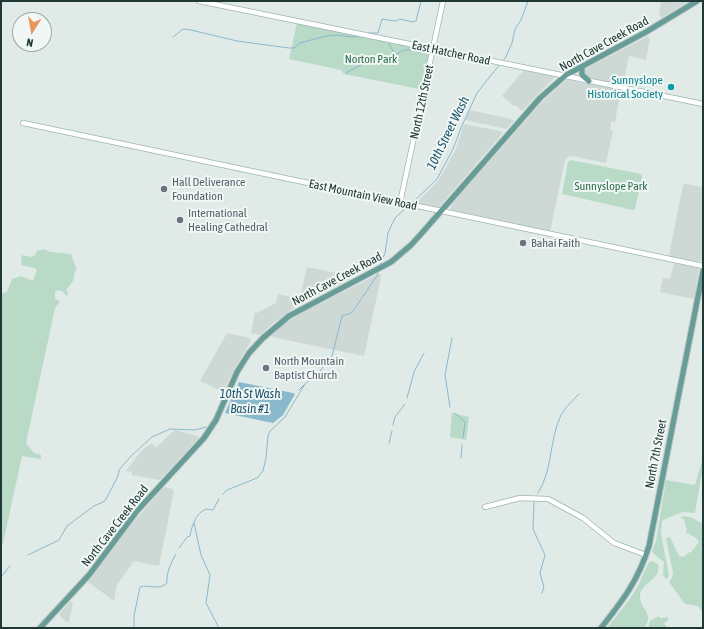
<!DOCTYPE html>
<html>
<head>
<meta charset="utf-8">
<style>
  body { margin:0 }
  #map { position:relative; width:704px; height:629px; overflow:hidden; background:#e0eae7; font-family:"Asap Condensed",sans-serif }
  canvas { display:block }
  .frame { position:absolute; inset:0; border:2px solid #213936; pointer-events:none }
  .north { position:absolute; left:12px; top:12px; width:40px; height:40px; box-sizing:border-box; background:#f0f7f4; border:1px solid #9daba8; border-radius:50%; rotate:191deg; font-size:11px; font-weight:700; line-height:16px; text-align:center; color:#213936 }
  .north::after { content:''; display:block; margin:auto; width:14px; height:18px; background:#e9955e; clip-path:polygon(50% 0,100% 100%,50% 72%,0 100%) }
</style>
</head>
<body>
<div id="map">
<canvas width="704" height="629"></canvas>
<div class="frame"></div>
<div class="north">N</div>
</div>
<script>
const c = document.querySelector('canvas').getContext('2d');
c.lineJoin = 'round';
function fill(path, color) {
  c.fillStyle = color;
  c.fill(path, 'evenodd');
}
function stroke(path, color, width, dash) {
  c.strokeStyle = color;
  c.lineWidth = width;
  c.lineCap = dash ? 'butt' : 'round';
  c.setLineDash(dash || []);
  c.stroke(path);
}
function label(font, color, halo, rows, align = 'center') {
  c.font = font + ' "Asap Condensed",sans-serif';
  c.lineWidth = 4;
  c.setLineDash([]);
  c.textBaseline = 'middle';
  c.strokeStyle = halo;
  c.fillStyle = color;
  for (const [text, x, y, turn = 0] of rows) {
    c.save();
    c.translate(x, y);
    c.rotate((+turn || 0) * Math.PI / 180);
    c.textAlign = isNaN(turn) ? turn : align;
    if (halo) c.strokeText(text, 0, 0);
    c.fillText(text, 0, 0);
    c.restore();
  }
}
fill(new Path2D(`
  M 661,1 L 689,1 L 661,18 L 659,15 Z
  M 648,36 L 650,39 L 646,60 L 629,56 L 623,86 L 586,78 L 583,72 L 585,69 Z
  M 524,70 L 552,76 L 554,78 L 540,92 L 522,111 L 516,105 L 514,106 L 502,96 Z
  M 570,79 L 580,83 L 592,84 L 621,90 L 615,122 L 611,122 L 610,129 L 613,131 L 606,163 L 572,156 L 567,157 L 565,161 L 550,231 L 451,210 L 451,205 L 539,105 L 565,81 Z
  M 470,110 L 511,119 L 514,121 L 506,129 L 465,120 Z
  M 464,124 L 500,131 L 502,132 L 502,134 L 439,207 L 416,203 L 438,181 L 455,151 Z
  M 686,184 L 703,187 L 703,254 L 702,260 L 699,262 L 670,257 L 669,255 L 683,185 Z
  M 674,263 L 698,268 L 699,269 L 694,299 L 660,292 L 663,278 L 670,279 Z
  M 307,267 L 347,275 L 349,277 L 350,279 L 301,304 L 299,302 Z
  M 378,274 L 381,274 L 381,277 L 364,356 L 272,337 L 272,334 L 281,327 L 298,315 Z
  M 278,294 L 296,298 L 293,309 L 273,323 L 260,335 L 251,333 L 255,312 L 257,313 L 276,303 Z
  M 227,333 L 250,338 L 251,341 L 232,373 L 223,392 L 200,381 Z
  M 176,430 L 200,437 L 160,480 L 132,475 L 132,472 L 126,471 L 142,450 L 152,443 L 156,448 L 172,432 Z
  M 165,487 L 173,489 L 174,491 L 159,566 L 134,561 L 117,585 L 114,601 L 88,582 L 130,526 L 163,488 Z
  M 70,601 L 73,603 L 69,622 L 65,621 L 59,615 Z`), '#ced9d6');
fill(new Path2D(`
  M 297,23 L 426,50 L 429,54 L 422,87 L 419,89 L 344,74 L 341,70 L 289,59 Z
  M 571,160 L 641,174 L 642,177 L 635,209 L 633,210 L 562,194 L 568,162 Z
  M 44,249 L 50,252 L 71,254 L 77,271 L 75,270 L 73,281 L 66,290 L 68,292 L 67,296 L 62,291 L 58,290 L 55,292 L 55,299 L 60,301 L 55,308 L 26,443 L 34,453 L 41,455 L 41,459 L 22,456 L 3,543 L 1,546 L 1,294 L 7,292 L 12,279 L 21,276 L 33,281 L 37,270 L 35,268 L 21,265 L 22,255 L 32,257 L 35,255 L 37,251 Z
  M 452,413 L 469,417 L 466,440 L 450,437 Z
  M 702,461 L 703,461 L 703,476 L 701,477 L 695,513 C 691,513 688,512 684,512 C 681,512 665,519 662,521 L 661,534 L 669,575 L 667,579 L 663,576 L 664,562 L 655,555 L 652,551 L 656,541 L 666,480 L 695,485 Z
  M 682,516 L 690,517 L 703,524 L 703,613 L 698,606 L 685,604 L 669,582 L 672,578 L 673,573 L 666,539 L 670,537 L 679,556 L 683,557 L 688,553 L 691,552 L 699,542 L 696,538 L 688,533 L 686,534 L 686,532 L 687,531 L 684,519 L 681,519 Z
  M 651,561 L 658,564 C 662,579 642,582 640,595 C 639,604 646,608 648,616 C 649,620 646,624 645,628 L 607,628 C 617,615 628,603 636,589 C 641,582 645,566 651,561 Z
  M 659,616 L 660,618 L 667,617 L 669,620 L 664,623 L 667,628 L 648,628 L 650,621 Z`), '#b9dac7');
fill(new Path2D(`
  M 239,382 L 293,393 L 295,394 L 283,415 L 273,423 L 225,413 Z`), '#8ab8cc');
stroke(new Path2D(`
  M 367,34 L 368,33 L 378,33 L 382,19 L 395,21 L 400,19 L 413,22 L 416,21 L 421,1
  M 173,37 L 183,29 L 191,30 L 237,41 L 289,48 L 294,48 L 300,43 L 326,36 L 337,35 L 352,37 L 364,36
  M 389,44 L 395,54
  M 502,62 L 506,57 L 512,43 L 515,29 L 521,20 L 528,1
  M 346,73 L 364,63 L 374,60 L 384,61 L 404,50 L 411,50 L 424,53
  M 412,203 L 437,179 L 453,149 L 461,128 L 477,93 L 500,64
  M 380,265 L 385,253 L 388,233 L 392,224 L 396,217 L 408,206
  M 299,390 L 304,385
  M 407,398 L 414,372 L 424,353
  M 450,407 L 445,375 L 452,338
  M 455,413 L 465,422 L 463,438
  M 393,425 L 395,417 L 405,404
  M 389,443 L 392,431
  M 461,458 L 462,445
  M 538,493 C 553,470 549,440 561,415 C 565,408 573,400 579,394
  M 223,494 L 227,490 L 257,478 L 263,471 L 266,458 L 268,436 L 270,431 L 285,417 L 305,384 L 320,371 L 332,356 L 342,316 C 345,314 348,315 351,313 C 353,312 373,281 377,276 L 378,271
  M 534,502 L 533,529 L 545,555 L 540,573 L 544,587 L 542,593
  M 194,523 L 201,555 L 210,575 L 206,603 L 219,628
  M 179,548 L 187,537 L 190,536 C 192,525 196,513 206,509 L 213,510 L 219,499
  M 28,555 L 59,540 L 67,526 L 94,506 L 105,501 L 118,476 L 119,470 L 131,456 L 152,437 L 170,429 L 195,430 L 206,427
  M 1,577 L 10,566
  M 134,628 L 134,616 L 140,587 C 150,584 159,591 167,583 C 166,573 171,563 176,554`), '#8ab8cc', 1);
const secondary = new Path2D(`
  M 199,1 L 703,104
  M 23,123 L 703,266
  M 400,203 L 443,1
  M 485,507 L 520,498 L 548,499 L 583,518 L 614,543 L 646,555`);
const primary = new Path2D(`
  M 582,67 L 582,75 L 589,81
  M 40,628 L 89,575 L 137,511 L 204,438 L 216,420 L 237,372 L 249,353 L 263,338 L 289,316 L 391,262 L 411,245 L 421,234 L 540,98 L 566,75 L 646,32 L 697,1
  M 601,628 C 623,600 638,581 649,546 L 703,271`);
stroke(secondary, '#9fb5b0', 6);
stroke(primary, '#bcc4c3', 7);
stroke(secondary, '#fff', 4.5);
stroke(primary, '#679d97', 5);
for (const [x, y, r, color] of [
  [671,87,4,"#0f9aa8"],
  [164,189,4,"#6b7280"],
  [180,220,4,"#6b7280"],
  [523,243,4,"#6b7280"],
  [266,368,4,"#6b7280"]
]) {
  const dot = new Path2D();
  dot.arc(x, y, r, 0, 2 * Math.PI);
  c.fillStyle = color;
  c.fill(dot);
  stroke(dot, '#f0f7f4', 1.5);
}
label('12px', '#213936', '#f0f7f4', [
  ["North Cave Creek Road",604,44,-29],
  ["East Hatcher Road",451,53,12],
  ["North 12th Street",422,102,-78],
  ["East Mountain View Road",363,195,12],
  ["North Cave Creek Road",337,279,-28],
  ["North 7th Street",656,454,-79],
  ["North Cave Creek Road",115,526,-52]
]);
label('12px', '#2e6d50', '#f0f7f4', [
  ["Norton Park",371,59],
  ["Sunnyslope Park",611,186]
]);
label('12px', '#0d838f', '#f0f7f4', [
  ["Sunnyslope",663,80],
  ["Historical Society",663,94]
], 'right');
label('12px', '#5b616d', '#f0f7f4', [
  ["Hall Deliverance",172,182],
  ["Foundation",172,196],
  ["International",188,213],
  ["Healing Cathedral",188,227],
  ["Bahai Faith",531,243],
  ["North Mountain",274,361],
  ["Baptist Church",274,375]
], 'left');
label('italic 13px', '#205770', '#f0f7f4', [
  ["10th Street Wash",448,133,-64],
  ["10th St Wash",250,394],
  ["Basin #1",250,409]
]);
</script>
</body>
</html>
